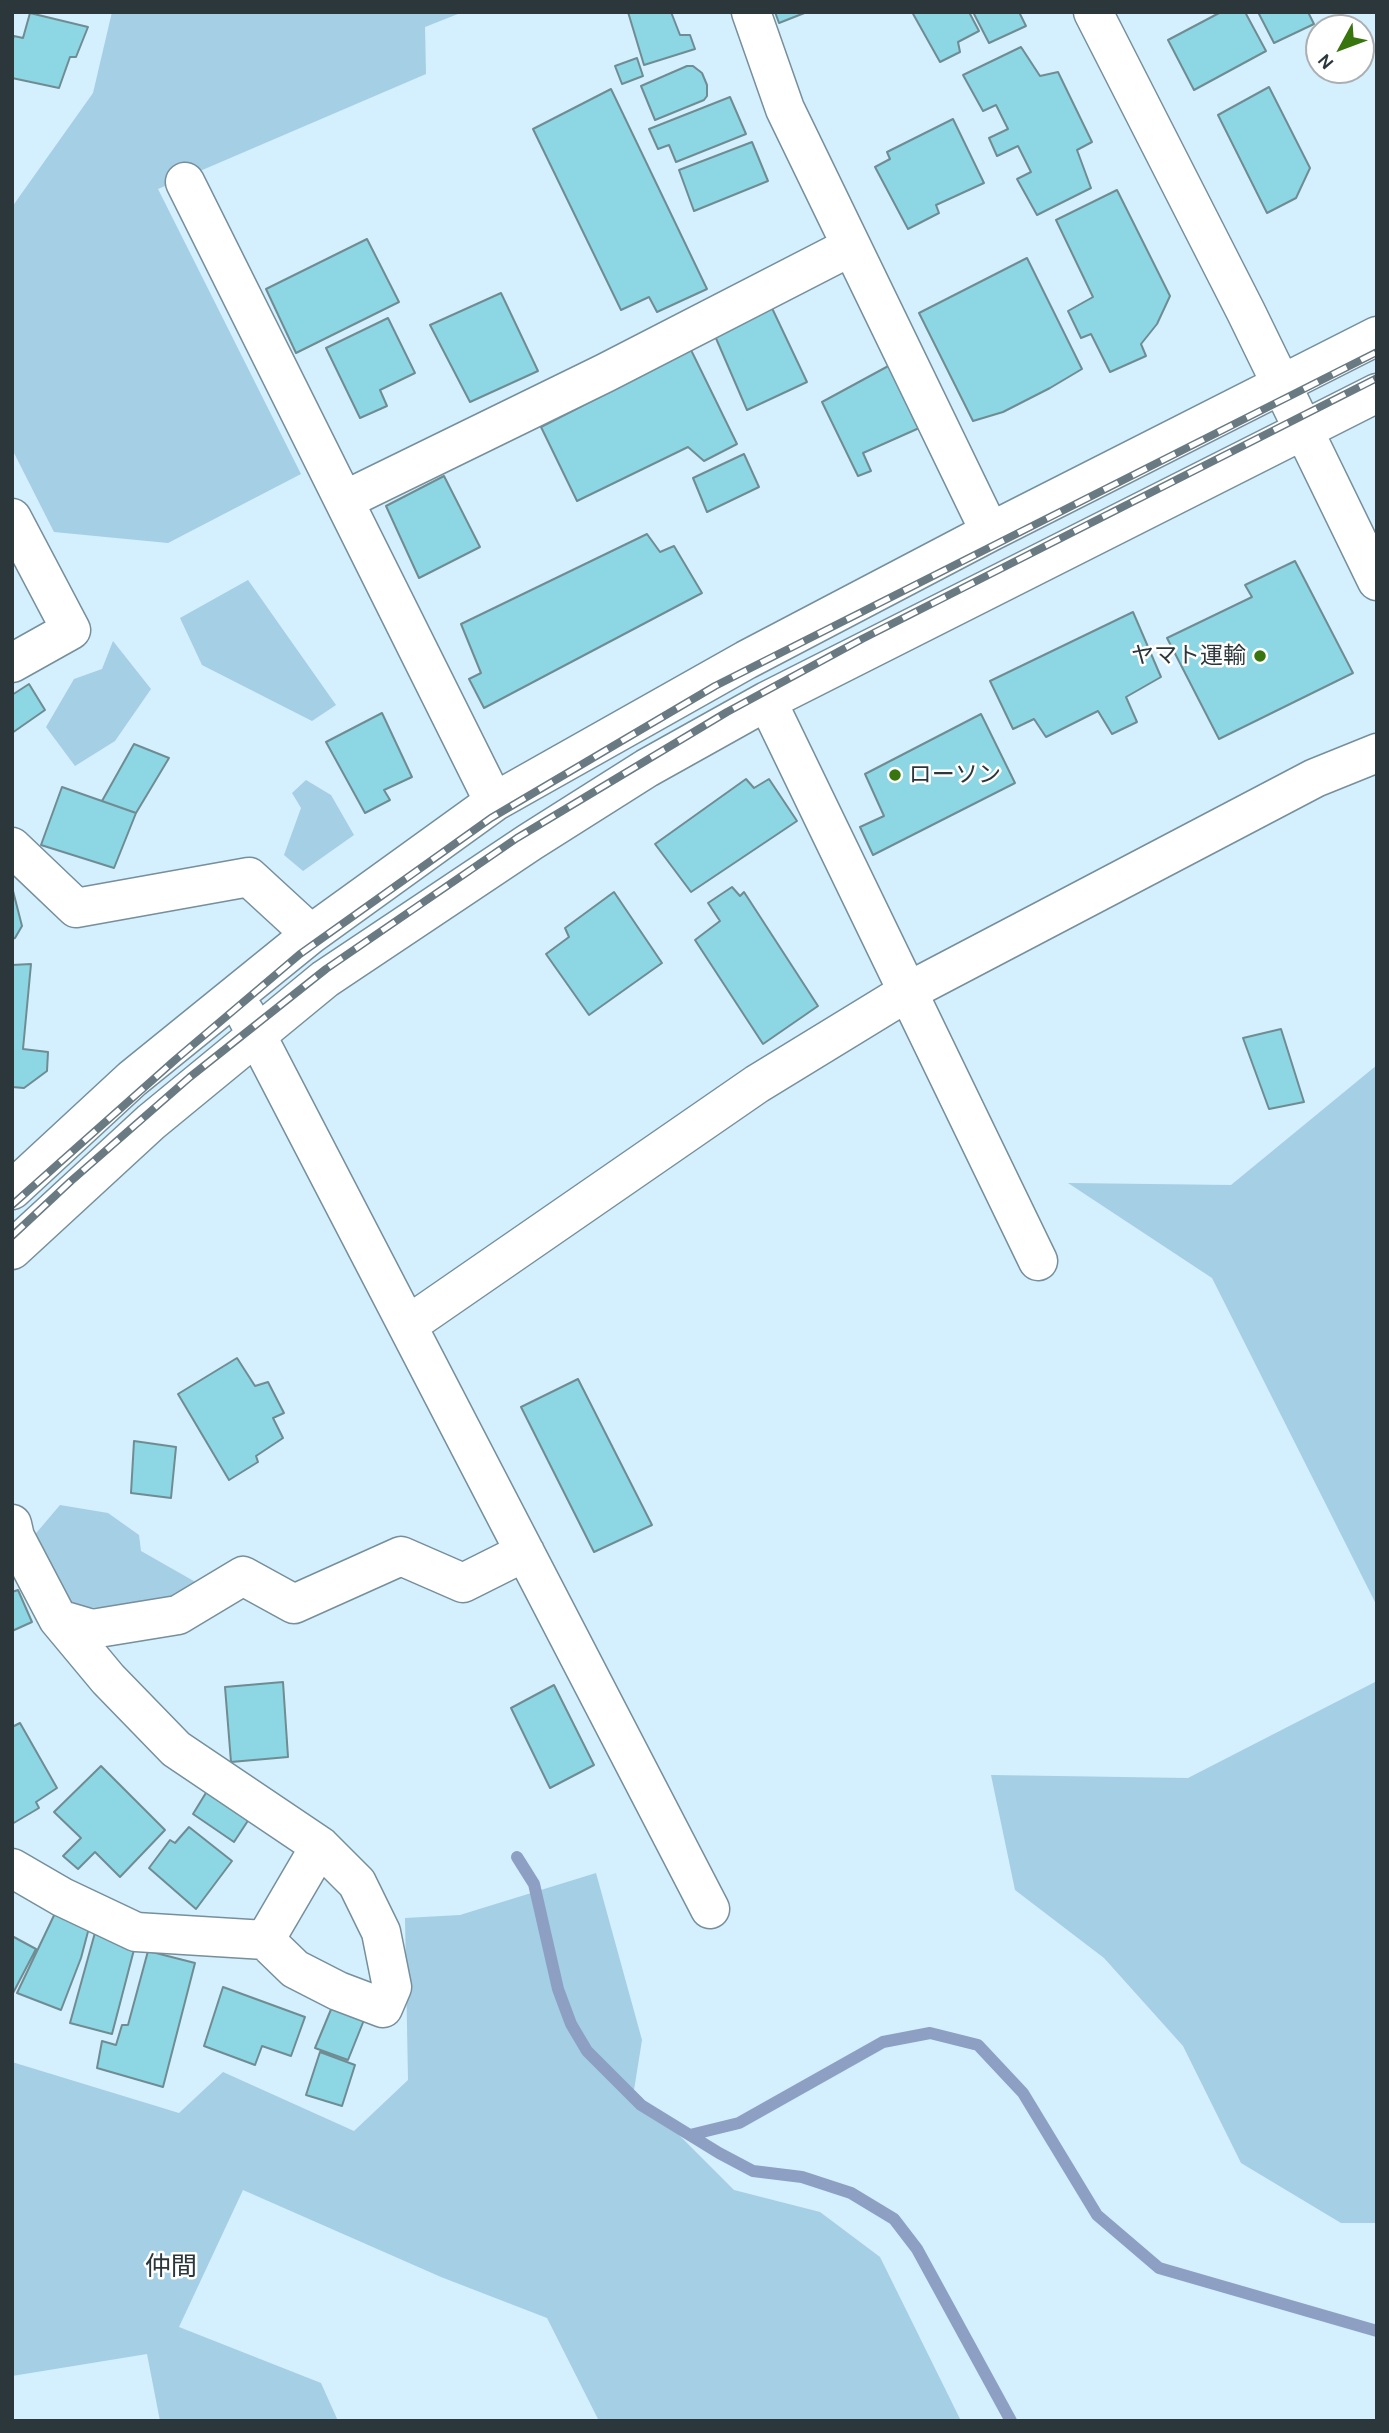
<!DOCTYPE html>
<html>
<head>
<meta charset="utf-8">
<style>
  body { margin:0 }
  #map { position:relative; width:1389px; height:2433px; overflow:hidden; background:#d4effd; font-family:Karla,sans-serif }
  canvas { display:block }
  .frame { position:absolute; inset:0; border:14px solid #2c373c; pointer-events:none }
  .north { position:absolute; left:1305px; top:14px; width:70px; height:70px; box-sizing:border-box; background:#fff; border:2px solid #abafb1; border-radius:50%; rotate:229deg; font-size:19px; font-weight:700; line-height:28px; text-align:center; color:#2c373c }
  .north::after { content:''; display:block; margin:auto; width:24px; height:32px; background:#38750e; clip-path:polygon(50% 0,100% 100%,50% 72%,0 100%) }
</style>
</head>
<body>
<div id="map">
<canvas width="1389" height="2433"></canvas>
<div class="frame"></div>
<div class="north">N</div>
</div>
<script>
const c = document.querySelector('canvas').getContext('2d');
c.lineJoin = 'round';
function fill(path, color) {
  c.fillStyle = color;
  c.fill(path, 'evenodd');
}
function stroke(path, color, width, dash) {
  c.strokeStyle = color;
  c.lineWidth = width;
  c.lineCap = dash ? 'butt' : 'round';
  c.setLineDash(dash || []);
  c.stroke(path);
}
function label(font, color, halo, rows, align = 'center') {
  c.font = font + ' Karla,"Noto Sans JP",sans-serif';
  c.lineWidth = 5;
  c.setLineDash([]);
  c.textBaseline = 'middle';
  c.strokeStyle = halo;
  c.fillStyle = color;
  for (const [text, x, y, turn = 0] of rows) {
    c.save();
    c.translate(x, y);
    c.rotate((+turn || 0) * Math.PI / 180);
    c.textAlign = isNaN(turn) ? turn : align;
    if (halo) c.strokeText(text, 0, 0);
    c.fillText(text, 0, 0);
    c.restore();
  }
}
fill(new Path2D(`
  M 112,12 L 463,12 L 425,27 L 426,74 L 158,189 L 301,474 L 168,543 L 54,532 L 12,449 L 12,207 L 93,93 Z
  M 248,580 L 336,705 L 312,721 L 202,665 L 180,618 Z
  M 113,641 L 151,689 L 115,741 L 75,766 L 46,727 L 74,679 L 102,669 Z
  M 306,780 L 331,795 L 354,835 L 303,871 L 284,855 L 301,808 L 292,793 Z
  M 1377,1065 L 1377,1606 L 1212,1278 L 1068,1183 L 1231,1185 Z
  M 60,1505 L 108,1513 L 139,1535 L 141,1551 L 199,1584 L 178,1602 L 131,1607 L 78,1608 L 57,1591 L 32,1538 Z
  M 1377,1681 L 1377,2223 L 1341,2223 L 1241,2163 L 1183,2046 L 1104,1958 L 1015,1890 L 991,1775 L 1188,1778 Z
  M 596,1873 L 642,2040 L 634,2090 L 734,2190 L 820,2212 L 880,2257 L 961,2421 L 599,2421 L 547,2318 L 441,2277 L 243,2190 L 179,2327 L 321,2383 L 338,2421 L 160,2421 L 147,2354 L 12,2376 L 12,2062 L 179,2113 L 223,2072 L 354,2131 L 408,2080 L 405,1918 L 460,1915 Z`), '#a4cfe5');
stroke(new Path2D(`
  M 517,1857 L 534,1884 L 558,1989 L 571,2024 L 587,2051 L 641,2105 L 719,2153 L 753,2171 L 802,2177 L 851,2193 L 894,2219 L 917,2249 L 1011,2421
  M 690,2135 L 739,2123 L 883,2042 L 930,2033 L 978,2045 L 1023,2093 L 1097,2215 L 1159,2268 L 1377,2331`), '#8d9fc3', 12);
const building = new Path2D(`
  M 628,12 L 671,12 L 680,35 L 690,35 L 695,49 L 644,65 Z
  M 775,12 L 807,12 L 779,23 Z
  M 912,12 L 969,12 L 979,31 L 958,42 L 960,52 L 940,62 Z
  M 973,12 L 1019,12 L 1026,26 L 989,43 Z
  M 1221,12 L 1245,12 L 1266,51 L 1194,90 L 1168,40 Z
  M 1258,12 L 1308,12 L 1314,24 L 1274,43 Z
  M 30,13 L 88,27 L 76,57 L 70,57 L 59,88 L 12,78 L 12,42 L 14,36 L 23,38 Z
  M 1021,47 L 1040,76 L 1058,72 L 1092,142 L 1077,150 L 1091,188 L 1037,215 L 1017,179 L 1031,172 L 1018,146 L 997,156 L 989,138 L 1008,129 L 996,105 L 983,111 L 963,75 Z
  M 637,58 L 643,76 L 622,84 L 615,66 Z
  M 687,66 L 693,66 L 702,73 L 707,85 L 707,96 L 704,100 L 655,120 L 641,86 Z
  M 1269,87 L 1310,168 L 1296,198 L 1267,213 L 1218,115 Z
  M 611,89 L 707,289 L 657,312 L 649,297 L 621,310 L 533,129 Z
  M 730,97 L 746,134 L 676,162 L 669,145 L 658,149 L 649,129 Z
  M 953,119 L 984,183 L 936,205 L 939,213 L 908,229 L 875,167 L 890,159 L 887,152 Z
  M 752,142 L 768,181 L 694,211 L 679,170 Z
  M 1117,190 L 1170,296 L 1157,324 L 1141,344 L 1146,356 L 1110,372 L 1091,334 L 1081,338 L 1068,311 L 1093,297 L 1056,220 Z
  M 367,239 L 399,302 L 296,353 L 266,289 Z
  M 1027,258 L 1082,369 L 1050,388 L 1003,412 L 973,421 L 919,313 Z
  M 501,293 L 538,371 L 470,402 L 430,325 Z
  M 771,306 L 807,382 L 747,410 L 715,336 Z
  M 388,318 L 415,373 L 380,390 L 387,406 L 360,418 L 326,348 Z
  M 691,350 L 737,444 L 704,461 L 688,447 L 577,501 L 541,427 Z
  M 892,364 L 926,425 L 863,453 L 871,471 L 858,476 L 822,402 Z
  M 744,454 L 759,487 L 707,512 L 693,478 Z
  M 444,476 L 480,547 L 419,578 L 386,506 Z
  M 647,534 L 660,552 L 674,546 L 702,593 L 484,708 L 469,679 L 481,673 L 461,624 Z
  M 1295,561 L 1353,673 L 1219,739 L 1167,638 L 1252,597 L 1245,585 Z
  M 1133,612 L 1161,677 L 1126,697 L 1137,722 L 1112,734 L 1098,711 L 1046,737 L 1034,719 L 1013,729 L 990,681 Z
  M 29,684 L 45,710 L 12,733 L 12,695 Z
  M 382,713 L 412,777 L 384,790 L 390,800 L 365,813 L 326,742 Z
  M 981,714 L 1015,783 L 873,855 L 860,827 L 884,816 L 865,774 Z
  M 134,744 L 169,758 L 136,813 L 102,801 Z
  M 746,779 L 754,788 L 769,779 L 797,821 L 691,892 L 655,844 Z
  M 62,787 L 136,813 L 114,868 L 41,845 Z
  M 12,887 L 22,926 L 15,938 L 12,939 Z
  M 732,887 L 740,896 L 744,892 L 818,1006 L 763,1044 L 695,940 L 720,921 L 708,903 Z
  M 614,892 L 662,963 L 589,1015 L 546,954 L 569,937 L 565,928 Z
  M 31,964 L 23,1049 L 48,1052 L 47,1071 L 24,1088 L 12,1087 L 12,965 Z
  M 1281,1029 L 1304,1102 L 1269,1109 L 1243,1038 Z
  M 237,1358 L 255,1386 L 268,1382 L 284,1413 L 273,1418 L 283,1438 L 256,1456 L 258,1462 L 229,1480 L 178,1394 Z
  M 578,1379 L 652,1525 L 594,1552 L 521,1407 Z
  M 134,1441 L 176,1447 L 171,1498 L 131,1493 Z
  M 18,1590 L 32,1622 L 12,1631 L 12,1592 Z
  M 283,1682 L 288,1757 L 231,1762 L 225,1687 Z
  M 554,1685 L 594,1765 L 550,1788 L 511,1708 Z
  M 20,1723 L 57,1788 L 36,1802 L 39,1808 L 12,1824 L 12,1727 Z
  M 101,1766 L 165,1830 L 120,1877 L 95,1852 L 78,1869 L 63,1856 L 81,1838 L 54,1812 Z
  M 212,1783 L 253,1813 L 234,1842 L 193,1814 Z
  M 189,1827 L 232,1861 L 196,1909 L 149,1868 L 170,1840 L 175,1843 Z
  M 58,1907 L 90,1924 L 81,1958 L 61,2010 L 17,1993 Z
  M 96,1929 L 136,1942 L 112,2034 L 70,2023 Z
  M 12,1936 L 36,1949 L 12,1995 Z
  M 148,1951 L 195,1963 L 163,2087 L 97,2068 L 102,2041 L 116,2045 L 122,2025 L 128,2025 Z
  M 223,1987 L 305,2017 L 291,2056 L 262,2046 L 255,2065 L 204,2046 Z
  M 332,2007 L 364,2020 L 348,2060 L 315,2048 Z
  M 320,2052 L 355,2065 L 342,2106 L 306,2095 Z`);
fill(building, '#8dd6e4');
stroke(building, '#6f8c92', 2);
const minor = new Path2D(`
  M 751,12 L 785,109 L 990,532
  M 1093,12 L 1246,312 L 1377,581
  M 185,182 L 494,802
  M 345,500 L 605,373 L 850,247
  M 12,518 L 71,630 L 12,663
  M 767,701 L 1038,1261
  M 12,847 L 76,908 L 249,877 L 311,934
  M 245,1013 L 710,1909
  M 12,1190 L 132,1079 L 311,934 L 494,802 L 746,660 L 990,532 L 1377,336
  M 12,1250 L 151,1122 L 325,979 L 530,842 L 647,768 L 767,701 L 1377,393
  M 408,1325 L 757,1084 L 909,991 L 1315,778 L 1377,753
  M 12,1524 L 15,1537 L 58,1619 L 108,1679 L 176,1749 L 320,1846 L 357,1883 L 381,1932 L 392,1987 L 383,2008 L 338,1991 L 295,1969 L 265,1940 L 136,1932 L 62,1897 L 12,1868
  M 58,1619 L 92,1629 L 178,1615 L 243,1576 L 294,1604 L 401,1556 L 463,1583 L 525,1552
  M 265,1940 L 320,1846`);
stroke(minor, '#768f9b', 41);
stroke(minor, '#fff', 38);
const rail = new Path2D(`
  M 12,1205 L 175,1060 L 300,954 L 491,818 L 715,686 L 1377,352
  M 12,1236 L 71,1181 L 190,1077 L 326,969 L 517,838 L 727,712 L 862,639 L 1377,378`);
stroke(rail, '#697a82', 8);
stroke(rail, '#fff', 5, [16]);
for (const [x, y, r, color] of [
  [1260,656,7,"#38750e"],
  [895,775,7,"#38750e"]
]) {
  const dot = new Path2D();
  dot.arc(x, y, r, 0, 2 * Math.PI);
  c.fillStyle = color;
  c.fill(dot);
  stroke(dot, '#fff', 2.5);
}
label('23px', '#2c373c', '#fff', [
  ["ヤマト運輸",1246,656],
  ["ローソン",909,775,"left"]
], 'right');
label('26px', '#2c373c', '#fff', [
  ["仲間",171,2268]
]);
</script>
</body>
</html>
